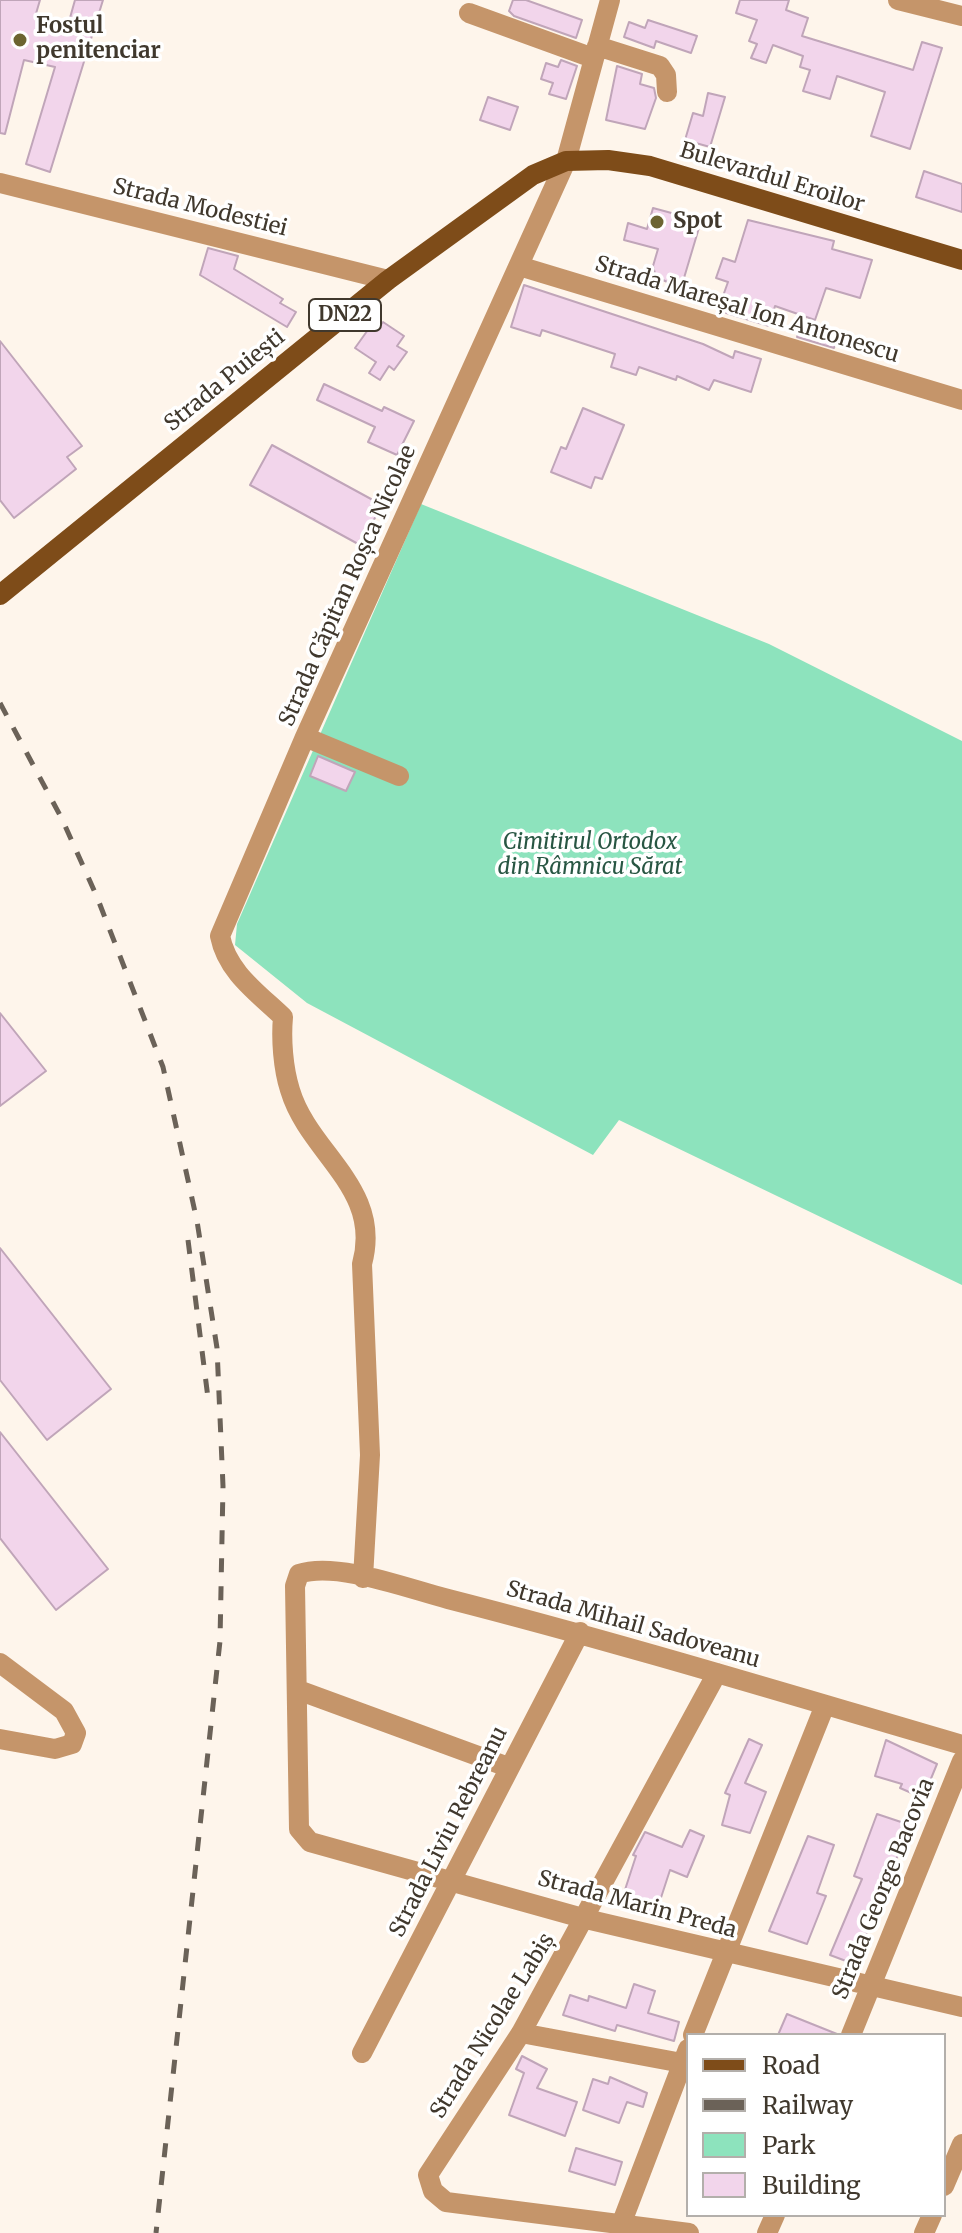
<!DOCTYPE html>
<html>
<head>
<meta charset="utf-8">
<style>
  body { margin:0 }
  #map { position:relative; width:962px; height:2233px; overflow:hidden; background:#fef5eb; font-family:Merriweather,serif }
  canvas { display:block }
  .legend { position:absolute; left:686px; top:2033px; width:260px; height:184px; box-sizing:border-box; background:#fff; border:2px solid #b3afab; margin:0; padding:10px 14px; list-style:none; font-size:24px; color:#40382d }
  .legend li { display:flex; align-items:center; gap:16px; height:40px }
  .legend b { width:40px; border:2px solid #b3afab }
</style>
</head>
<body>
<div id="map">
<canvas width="962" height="2233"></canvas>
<ul class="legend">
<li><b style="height:10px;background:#7e4c19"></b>Road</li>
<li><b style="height:10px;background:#6b6258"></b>Railway</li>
<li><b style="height:22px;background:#8de3bd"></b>Park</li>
<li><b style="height:22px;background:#f2d5eb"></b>Building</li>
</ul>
</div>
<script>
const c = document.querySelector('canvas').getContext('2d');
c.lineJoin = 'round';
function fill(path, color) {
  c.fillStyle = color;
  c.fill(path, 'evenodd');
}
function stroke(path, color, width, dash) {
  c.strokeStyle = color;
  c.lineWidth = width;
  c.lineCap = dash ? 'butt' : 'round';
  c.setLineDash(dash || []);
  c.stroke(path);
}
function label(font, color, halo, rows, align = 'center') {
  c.font = font + ' Merriweather,serif';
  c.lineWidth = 7;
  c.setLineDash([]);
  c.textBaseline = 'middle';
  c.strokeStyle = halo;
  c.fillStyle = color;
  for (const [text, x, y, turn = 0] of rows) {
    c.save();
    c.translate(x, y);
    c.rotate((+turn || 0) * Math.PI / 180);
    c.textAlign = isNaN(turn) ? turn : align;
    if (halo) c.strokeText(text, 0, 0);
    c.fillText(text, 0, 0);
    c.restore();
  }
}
fill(new Path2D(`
  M 421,504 L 769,644 L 962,741 L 962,1285 L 619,1120 L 593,1155 L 307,1003 L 235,945 L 237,924 Z`), '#8de3bd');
const building = new Path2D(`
  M 0,0 L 40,0 L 35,17 L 68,25 L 75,0 L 103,0 L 50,172 L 26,164 L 55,67 L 24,60 L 5,134 L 0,133 Z
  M 513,0 L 526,0 L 582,20 L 576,38 L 514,16 L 509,11 Z
  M 740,0 L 789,0 L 786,10 L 808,18 L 802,36 L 913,70 L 922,42 L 942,48 L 910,149 L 871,136 L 885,92 L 837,76 L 830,99 L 803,91 L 810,70 L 800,67 L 803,56 L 773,45 L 766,63 L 751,58 L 757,44 L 749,41 L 757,20 L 736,13 Z
  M 648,20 L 697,36 L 691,53 L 656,41 L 654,48 L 624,37 L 629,22 L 645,28 Z
  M 561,60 L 577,66 L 566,99 L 549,94 L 553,83 L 541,79 L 546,63 L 558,67 Z
  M 617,66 L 642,74 L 640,84 L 654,88 L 656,98 L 645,129 L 606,120 Z
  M 708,93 L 725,97 L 710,147 L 685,140 L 693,113 L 703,116 Z
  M 488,97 L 518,107 L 510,130 L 480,120 Z
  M 924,171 L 962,184 L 962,212 L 916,197 Z
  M 653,208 L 701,221 L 681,288 L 656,277 L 653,266 L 658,249 L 624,240 L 628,223 L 647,229 Z
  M 748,220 L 834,241 L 832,249 L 872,260 L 860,298 L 826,288 L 815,320 L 775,306 L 769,326 L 723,312 L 728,298 L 723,296 L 728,282 L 716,278 L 723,258 L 735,262 Z
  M 208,248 L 238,256 L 234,269 L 283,299 L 280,303 L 296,312 L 287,327 L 200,275 Z
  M 524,285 L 703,344 L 733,358 L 735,351 L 761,359 L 751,392 L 714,380 L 709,390 L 677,376 L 676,380 L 639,367 L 636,375 L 611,367 L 615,354 L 542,330 L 540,336 L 511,327 Z
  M 803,319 L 839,331 L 834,348 L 797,337 Z
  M 383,322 L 404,336 L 397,346 L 407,352 L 394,370 L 389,366 L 380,380 L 369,373 L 376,362 L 355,348 L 370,327 L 376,331 Z
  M 0,341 L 82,446 L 67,457 L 76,469 L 14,518 L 0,500 Z
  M 324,384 L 382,411 L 384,407 L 414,421 L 397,455 L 368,442 L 375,427 L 317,400 Z
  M 583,408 L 624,425 L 602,479 L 595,477 L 591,488 L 551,472 L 561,447 L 566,449 Z
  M 272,445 L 382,505 L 360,545 L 250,485 Z
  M 318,756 L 355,772 L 346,791 L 310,776 Z
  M 0,1013 L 46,1071 L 0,1106 Z
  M 0,1248 L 111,1389 L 47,1440 L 0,1380 Z
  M 0,1432 L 108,1569 L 56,1610 L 0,1538 Z
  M 749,1739 L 762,1745 L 745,1783 L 766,1792 L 750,1833 L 722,1825 L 730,1795 L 725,1793 Z
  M 886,1740 L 937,1764 L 923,1798 L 900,1788 L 902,1784 L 875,1776 Z
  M 877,1814 L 910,1825 L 854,1964 L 830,1955 L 862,1879 L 854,1876 Z
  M 690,1830 L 704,1836 L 687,1877 L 670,1870 L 656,1913 L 621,1902 L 636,1856 L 633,1855 L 645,1832 L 682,1847 Z
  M 808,1836 L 834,1845 L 817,1893 L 826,1896 L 807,1944 L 769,1931 Z
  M 634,1984 L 655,1991 L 648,2013 L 679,2022 L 674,2041 L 617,2025 L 615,2031 L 563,2015 L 570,1995 L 588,2001 L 589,1996 L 626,2008 Z
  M 787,2014 L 837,2034 L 837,2035 L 778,2035 Z
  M 522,2056 L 547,2069 L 537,2088 L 577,2102 L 565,2136 L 509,2115 L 524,2073 L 516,2069 Z
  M 610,2077 L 647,2093 L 643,2107 L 627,2102 L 619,2123 L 583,2110 L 593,2079 L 608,2084 Z
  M 576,2148 L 622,2162 L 615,2185 L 569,2171 Z`);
fill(building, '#f2d5eb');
stroke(building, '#c0a5b9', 2);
stroke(new Path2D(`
  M 898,0 L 962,16
  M 469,13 L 593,58
  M 597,46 L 660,66 L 666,75 L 667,92
  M 0,183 L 388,280
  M 519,266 L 962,400
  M 305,737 L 399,776
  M 363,1578 L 370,1455 L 362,1264 C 383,1188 309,1154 290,1090 C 283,1068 281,1039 283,1017 C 258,993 227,972 220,936 L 305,737 L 566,161 L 610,0
  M 0,1663 L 64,1711 L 76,1733 L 72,1744 L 55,1749 L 0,1739
  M 298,1690 L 508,1767
  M 962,1745 C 791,1695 620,1643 448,1599 C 409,1589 336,1561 299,1574 L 295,1586 L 299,1829 L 310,1842 L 586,1919 L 962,2007
  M 521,2033 L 682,2063
  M 693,2035 L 825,1705
  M 851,2035 L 962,1761
  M 362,2053 L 580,1632
  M 944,2186 L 962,2144
  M 622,2222 L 688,2049
  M 689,2233 L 446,2202 L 433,2191 L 428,2175 L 521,2033 L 717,1673
  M 767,2233 L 775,2215
  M 924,2233 L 932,2215`), '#c5956a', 20);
stroke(new Path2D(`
  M 0,595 L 388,280 L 533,175 L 566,161 L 608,160 L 650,166 L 962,260`), '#7e4c19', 20);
stroke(new Path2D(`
  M 0,703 L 62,819 L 97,897 L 163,1067 L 197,1221 L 217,1348 L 223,1486 L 220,1641 L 156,2233
  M 188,1240 L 208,1398`), '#6b6258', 5, [14, 14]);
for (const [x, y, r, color] of [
  [20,40,8,"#6c6431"],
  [657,222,8,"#6c6431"]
]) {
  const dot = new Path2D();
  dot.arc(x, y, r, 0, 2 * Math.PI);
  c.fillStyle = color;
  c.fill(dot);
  stroke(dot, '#fff', 3);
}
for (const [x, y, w] of [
  [345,315,72]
]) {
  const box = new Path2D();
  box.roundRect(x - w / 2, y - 16, w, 32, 6);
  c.fillStyle = '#fff';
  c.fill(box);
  stroke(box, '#40382d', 2);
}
label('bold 20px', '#40382d', null, [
  ["DN22",345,315]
]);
label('bold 22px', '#40382d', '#fff', [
  ["Fostul",36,27],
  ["penitenciar",36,52],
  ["Spot",673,222]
], 'left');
label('22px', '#40382d', '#fff', [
  ["Bulevardul Eroilor",772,178,17],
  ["Strada Modestiei",200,208,14],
  ["Strada Mareșal Ion Antonescu",747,310,17],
  ["Strada Puiești",225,381,-39],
  ["Strada Căpitan Roșca Nicolae",348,586,-66],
  ["Strada Mihail Sadoveanu",633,1625,16],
  ["Strada Liviu Rebreanu",449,1832,-63],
  ["Strada George Bacovia",884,1889,-68],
  ["Strada Marin Preda",637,1905,15],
  ["Strada Nicolae Labiș",493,2026,-58]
]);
label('italic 22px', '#285643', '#fff', [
  ["Cimitirul Ortodox",590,843],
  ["din Râmnicu Sărat",590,868]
]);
</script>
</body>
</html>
